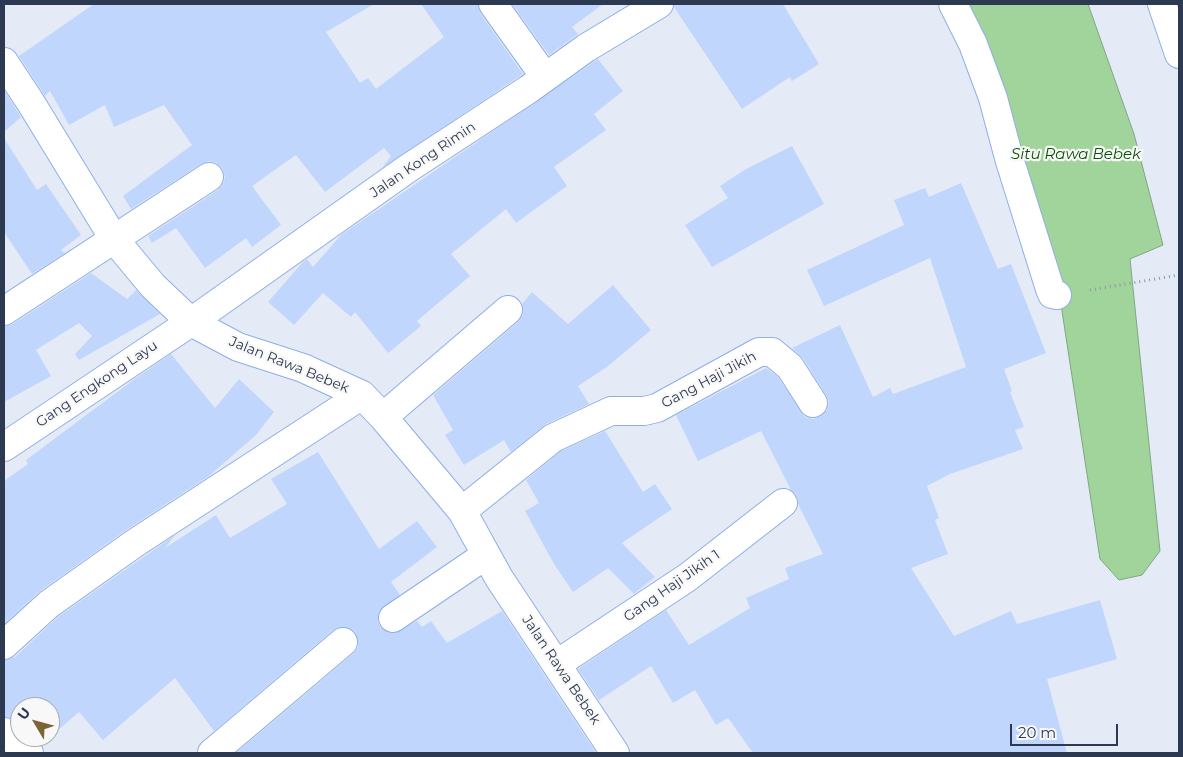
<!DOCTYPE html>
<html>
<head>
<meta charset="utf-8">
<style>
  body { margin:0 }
  #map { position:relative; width:1183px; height:757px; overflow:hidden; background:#e4ebf7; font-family:Montserrat,sans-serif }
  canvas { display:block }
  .frame { position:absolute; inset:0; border:5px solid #2c3950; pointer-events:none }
  .north { position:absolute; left:10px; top:697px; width:50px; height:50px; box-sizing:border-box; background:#f8f8f8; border:1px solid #a6acb5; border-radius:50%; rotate:307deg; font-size:14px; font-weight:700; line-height:20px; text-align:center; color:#2c3950 }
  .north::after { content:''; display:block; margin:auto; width:18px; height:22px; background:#7d6435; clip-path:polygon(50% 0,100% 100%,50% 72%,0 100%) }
  .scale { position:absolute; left:1010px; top:724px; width:108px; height:22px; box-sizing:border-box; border:2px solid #2c3950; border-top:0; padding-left:6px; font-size:15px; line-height:18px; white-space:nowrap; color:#2c3950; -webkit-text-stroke:4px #f8f8f8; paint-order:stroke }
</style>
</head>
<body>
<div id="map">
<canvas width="1183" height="757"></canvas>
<div class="frame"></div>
<div class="north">U</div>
<div class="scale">20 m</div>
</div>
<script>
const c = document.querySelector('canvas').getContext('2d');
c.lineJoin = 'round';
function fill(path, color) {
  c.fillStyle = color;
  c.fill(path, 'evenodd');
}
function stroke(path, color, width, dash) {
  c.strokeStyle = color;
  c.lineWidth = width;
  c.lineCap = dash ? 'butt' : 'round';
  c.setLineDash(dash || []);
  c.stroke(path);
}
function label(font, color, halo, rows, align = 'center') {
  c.font = font + ' Montserrat,sans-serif';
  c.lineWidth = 4.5;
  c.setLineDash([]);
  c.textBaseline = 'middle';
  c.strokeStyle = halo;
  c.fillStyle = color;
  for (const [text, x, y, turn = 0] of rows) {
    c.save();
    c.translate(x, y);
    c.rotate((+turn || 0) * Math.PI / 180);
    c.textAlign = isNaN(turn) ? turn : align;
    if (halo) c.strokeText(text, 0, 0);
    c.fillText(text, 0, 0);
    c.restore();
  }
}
const water = new Path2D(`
  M 961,4 L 1088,4 L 1134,134 L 1163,245 L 1130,259 L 1160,551 L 1142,575 L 1119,580 L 1100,559 L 1060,298 Z`);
fill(water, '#a1d49a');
stroke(water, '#7ea684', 1);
fill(new Path2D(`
  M 94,4 L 374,4 L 326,32 L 360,83 L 368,78 L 376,89 L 444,37 L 421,4 L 478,4 L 480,13 L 523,74 L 382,168 L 391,156 L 384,148 L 325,192 L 296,155 L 252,186 L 281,225 L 252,247 L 246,238 L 205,268 L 176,228 L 152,243 L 148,236 L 218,190 L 223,184 L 225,177 L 222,168 L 216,163 L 209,161 L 201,164 L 131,209 L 123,196 L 192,145 L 164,105 L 114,127 L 105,105 L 69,125 L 50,91 L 45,96 L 19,56 Z
  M 512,4 L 603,4 L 572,27 L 578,34 L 549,55 Z
  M 675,4 L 783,4 L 819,64 L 792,81 L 790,77 L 742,109 L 674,7 Z
  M 598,59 L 623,91 L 594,114 L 606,130 L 554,167 L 567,186 L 516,223 L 506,209 L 451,254 L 470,276 L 417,321 L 421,326 L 388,353 L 355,312 L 351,317 L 323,293 L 294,325 L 268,302 L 302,263 L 307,259 L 313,267 L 341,235 Z
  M 4,90 L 21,117 L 4,132 Z
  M 4,138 L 37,190 L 46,184 L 81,235 L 61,250 L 65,253 L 32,274 L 4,232 Z
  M 792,146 L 824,204 L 712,267 L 685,225 L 728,198 L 720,186 L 746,169 Z
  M 961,183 L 998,269 L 1011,264 L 1046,353 L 1004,369 L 1012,391 L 1010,392 L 1024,427 L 1015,430 L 1023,449 L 950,474 L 927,486 L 939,518 L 935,520 L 948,554 L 911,568 L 954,636 L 1011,611 L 1017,624 L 1100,600 L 1117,659 L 1047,679 L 1067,753 L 753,753 L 728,718 L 716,725 L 695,690 L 673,703 L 651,666 L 599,700 L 578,669 L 666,610 L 689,645 L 750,608 L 746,598 L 789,579 L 785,568 L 823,554 L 798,504 L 796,494 L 791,490 L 761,431 L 698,461 L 676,415 L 766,368 L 778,377 L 805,417 L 813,419 L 821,416 L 827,410 L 829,402 L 826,395 L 803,358 L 792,348 L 840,325 L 873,397 L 890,388 L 893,394 L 966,367 L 930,258 L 824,306 L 807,270 L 904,225 L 894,200 L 925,188 L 929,197 Z
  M 91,273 L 127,299 L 136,290 L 160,314 L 79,360 L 75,354 L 92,336 L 79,323 L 36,350 L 51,376 L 4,402 L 4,326 L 13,324 Z
  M 613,285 L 651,330 L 607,367 L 578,386 L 589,404 L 546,424 L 511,452 L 504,440 L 464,465 L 445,435 L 453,430 L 433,395 L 518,322 L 523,315 L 522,304 L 532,292 L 568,324 Z
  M 171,354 L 215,408 L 239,379 L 274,412 L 256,435 L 209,476 L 126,530 L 40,591 L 4,624 L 4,481 L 28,464 L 26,460 L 136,378 Z
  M 605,431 L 643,492 L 655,484 L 672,509 L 622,543 L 655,577 L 634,594 L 608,568 L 573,592 L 554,564 L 525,511 L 539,503 L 526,480 L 561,451 Z
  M 318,452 L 379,549 L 417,521 L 437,547 L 391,582 L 400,595 L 379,611 L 378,620 L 380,627 L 387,632 L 395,633 L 417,621 L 422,627 L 431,621 L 447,643 L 502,611 L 596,753 L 236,753 L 353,654 L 358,647 L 358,640 L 355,632 L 349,628 L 341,627 L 333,630 L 214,731 L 175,678 L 103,740 L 79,712 L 50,737 L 50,707 L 20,707 L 20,725 L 14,720 L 4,717 L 4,660 L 15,657 L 59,616 L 175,535 L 165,548 L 216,515 L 230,538 L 287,504 L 271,479 Z`), '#c1d6fc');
const minor = new Path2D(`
  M 493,4 L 545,77
  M 953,4 L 973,44 L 993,98 L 1009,158 L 1050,289 L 1052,294 L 1057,295
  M 1162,4 L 1179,54
  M 4,62 L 31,103 L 114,239 L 153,286 L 191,322 L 238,347 L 303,368 L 362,395 L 383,417 L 462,511 L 499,578 L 615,753
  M 4,311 L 209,177
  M 383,417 L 508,310
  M 4,447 L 191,322 L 407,169 L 529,89 L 586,48 L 659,4
  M 462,511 L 553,438 L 611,411 L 644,411 L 657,408 L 759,352 L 772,352 L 790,367 L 813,403
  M 393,618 L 486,555
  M 4,645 L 49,604 L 135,543 L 362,395
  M 557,664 L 688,577 L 783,503
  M 4,732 L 29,753
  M 212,753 L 343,642`);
stroke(minor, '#8eaee6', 30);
stroke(new Path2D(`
  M 1090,290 L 1179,275`), '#8d97a8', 3, [1, 4]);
stroke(minor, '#fff', 28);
label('14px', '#2c3950', '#f8f8f8', [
  ["Jalan Kong Rimin",423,160,-34],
  ["Jalan Rawa Bebek",289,365,22],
  ["Gang Haji Jikih",709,380,-28],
  ["Gang Engkong Layu",97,384,-34],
  ["Gang Haji Jikih 1",672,586,-35],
  ["Jalan Rawa Bebek",561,670,56]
]);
label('italic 15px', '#0a5202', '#f8f8f8', [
  ["Situ Rawa Bebek",1076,155]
]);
</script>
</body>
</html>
